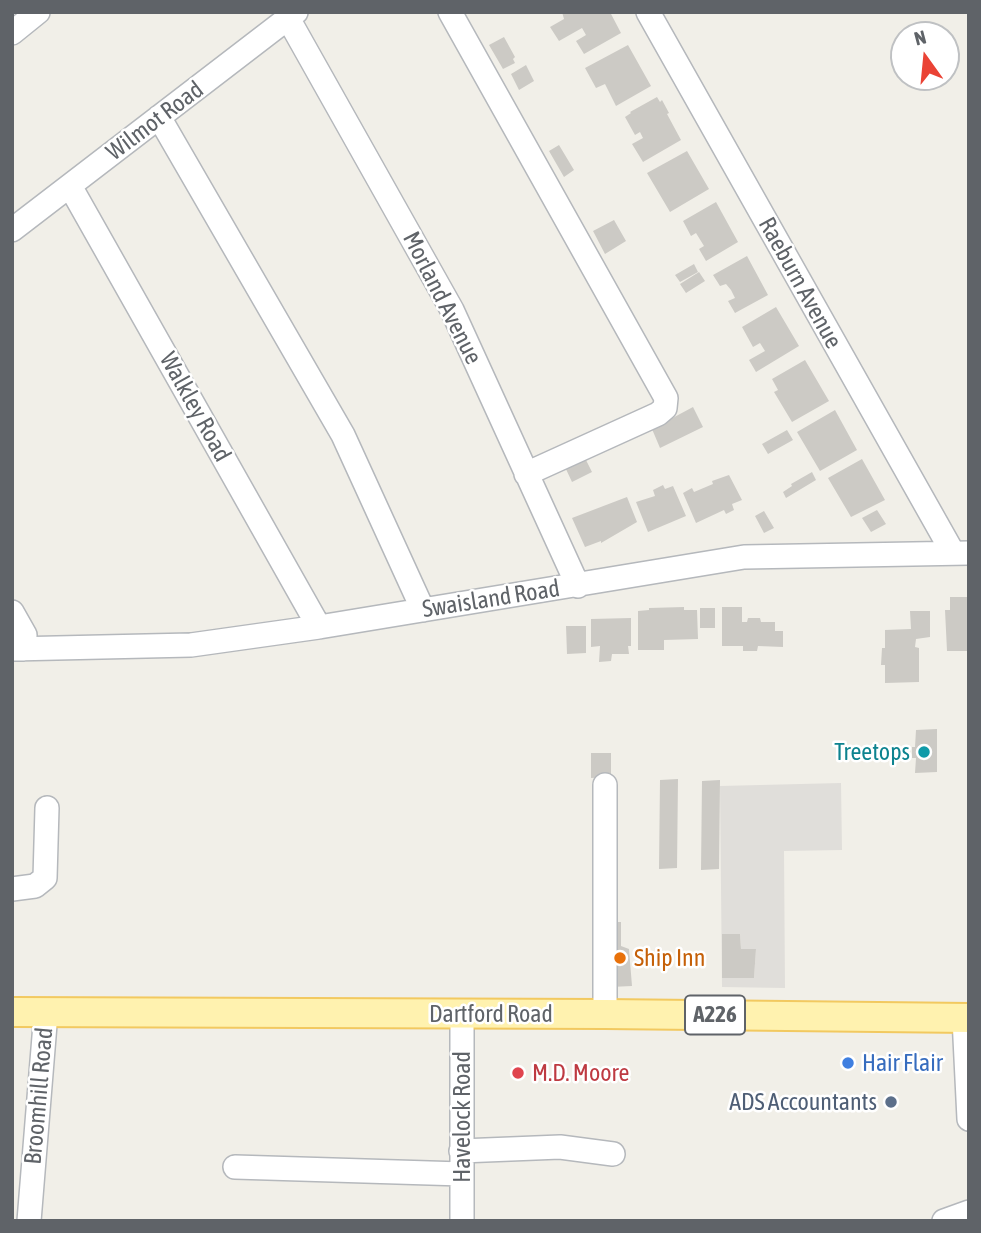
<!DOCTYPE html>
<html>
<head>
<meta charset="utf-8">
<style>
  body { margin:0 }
  #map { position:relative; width:981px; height:1233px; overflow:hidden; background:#f1efe8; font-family:"Asap Condensed",sans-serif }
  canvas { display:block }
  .frame { position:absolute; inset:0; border:14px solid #5f6368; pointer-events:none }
  .north { position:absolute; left:890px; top:21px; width:70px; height:70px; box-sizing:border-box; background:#fff; border:2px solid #bfc1c3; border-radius:50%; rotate:345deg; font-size:19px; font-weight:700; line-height:28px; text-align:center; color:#5f6368 }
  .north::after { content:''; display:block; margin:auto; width:24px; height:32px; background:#ea4335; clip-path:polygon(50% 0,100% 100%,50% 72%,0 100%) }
</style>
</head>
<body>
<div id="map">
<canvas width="981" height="1233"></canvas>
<div class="frame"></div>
<div class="north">N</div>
</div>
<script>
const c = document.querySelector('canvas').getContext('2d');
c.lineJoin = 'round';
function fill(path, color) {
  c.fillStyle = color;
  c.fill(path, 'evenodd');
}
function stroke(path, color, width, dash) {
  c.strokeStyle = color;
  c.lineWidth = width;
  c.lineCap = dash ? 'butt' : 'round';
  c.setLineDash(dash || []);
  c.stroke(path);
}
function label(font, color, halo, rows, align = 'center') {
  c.font = font + ' "Asap Condensed",sans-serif';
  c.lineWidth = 5;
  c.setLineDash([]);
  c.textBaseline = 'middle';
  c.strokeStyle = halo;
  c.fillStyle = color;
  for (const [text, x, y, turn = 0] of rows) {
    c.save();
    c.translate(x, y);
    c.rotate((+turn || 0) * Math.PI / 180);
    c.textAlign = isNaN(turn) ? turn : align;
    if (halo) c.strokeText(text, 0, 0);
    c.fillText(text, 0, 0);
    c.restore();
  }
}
fill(new Path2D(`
  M 841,783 L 842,850 L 784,851 L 785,988 L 722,987 L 720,786 ZM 722,934 L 740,934 L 741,949 L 756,949 L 754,978 L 722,978 Z`), '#e0deda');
fill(new Path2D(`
  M 610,12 L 621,33 L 584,54 L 576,41 L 586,35 L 582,28 L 559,41 L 550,27 L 564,19 L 562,12 Z
  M 504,37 L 515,57 L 513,59 L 515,63 L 503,69 L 489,45 Z
  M 628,45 L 651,86 L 616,106 L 605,84 L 596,88 L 585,68 Z
  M 526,65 L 534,81 L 519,90 L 511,74 Z
  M 657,97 L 660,102 L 662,100 L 669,113 L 667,114 L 681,140 L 643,162 L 632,144 L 643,138 L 640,132 L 635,135 L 625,117 L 631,113 L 630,112 Z
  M 559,145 L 574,170 L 564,177 L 549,151 Z
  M 687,151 L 709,189 L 670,212 L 647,173 Z
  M 716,202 L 738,242 L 706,261 L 699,249 L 704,246 L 696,233 L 691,236 L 683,221 Z
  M 614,220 L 626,241 L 605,254 L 593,231 Z
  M 747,256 L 768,295 L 735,313 L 728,301 L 735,298 L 731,290 L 726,284 L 720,286 L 713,275 Z
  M 694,264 L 698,272 L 680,282 L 675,275 Z
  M 699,272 L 705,281 L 686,293 L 680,284 Z
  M 776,307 L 799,346 L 756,372 L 749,360 L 765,351 L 760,343 L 753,347 L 742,327 Z
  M 805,360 L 829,401 L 792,422 L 774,392 L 778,390 L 772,379 Z
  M 693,407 L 703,427 L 660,448 L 652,429 Z
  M 835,410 L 857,450 L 820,471 L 797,432 Z
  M 787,430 L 793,440 L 768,454 L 762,444 Z
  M 585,458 L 592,472 L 572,482 L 565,467 Z
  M 862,459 L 885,500 L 851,517 L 828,478 Z
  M 812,472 L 816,480 L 786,498 L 783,492 L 792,486 L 791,484 Z
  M 729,475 L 742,500 L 732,504 L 734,510 L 726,514 L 724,510 L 696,523 L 683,493 L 692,488 L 694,492 L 713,484 L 712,481 Z
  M 663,485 L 665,489 L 673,486 L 686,516 L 648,532 L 636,502 L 655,496 L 653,490 Z
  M 627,497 L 637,522 L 601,543 L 601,541 L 585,547 L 572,518 Z
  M 877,510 L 886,524 L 871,532 L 862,518 Z
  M 764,511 L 774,528 L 764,533 L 755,516 Z
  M 950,597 L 969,597 L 969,651 L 947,651 L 945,610 L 950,610 Z
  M 684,607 L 684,610 L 697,610 L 698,639 L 664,640 L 664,650 L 638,650 L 638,611 L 649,610 L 649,608 Z
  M 722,607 L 742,607 L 742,622 L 747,622 L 748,618 L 760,618 L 761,622 L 775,622 L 775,631 L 783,631 L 783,647 L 758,646 L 757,651 L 743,651 L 743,646 L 722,646 Z
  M 700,608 L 715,608 L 715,628 L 700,628 Z
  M 910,611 L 930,611 L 930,637 L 916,639 L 915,647 L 919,648 L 919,682 L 885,683 L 885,665 L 881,665 L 882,648 L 885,648 L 885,630 L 911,629 Z
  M 631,618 L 631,646 L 628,646 L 629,654 L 612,654 L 611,661 L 599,662 L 600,646 L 591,647 L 591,619 Z
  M 566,626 L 586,626 L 586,653 L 567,654 Z
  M 937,729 L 937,772 L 915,773 L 916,758 L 912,758 L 912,747 L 915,747 L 916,730 Z
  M 591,753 L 611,753 L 611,777 L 591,778 Z
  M 678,779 L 677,868 L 659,869 L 660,780 Z
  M 720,780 L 719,869 L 701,870 L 702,781 Z
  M 611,922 L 621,922 L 621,946 L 629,949 L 632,986 L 610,987 Z
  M 722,934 L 740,934 L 741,949 L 756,949 L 754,978 L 722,978 Z`), '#cccac5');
const minor = new Path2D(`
  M 450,12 L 666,398 L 665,408 L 658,414 L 526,474
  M 648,12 L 953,553
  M 289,20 L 452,310 L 578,586
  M 12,33 L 38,12
  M 159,117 L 343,435 L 423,610
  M 70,186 L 319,627
  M 12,230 L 296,12
  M 12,612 L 25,635 L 24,649
  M 12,649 L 191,645 L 319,627 L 744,557 L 969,553
  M 605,785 L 605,1014
  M 12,889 L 35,886 L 45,878 L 47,808
  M 964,1018 L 969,1119
  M 461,1151 L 560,1147 L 613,1154
  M 235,1167 L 462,1174
  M 29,1221 L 46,1012
  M 462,1221 L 462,1014
  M 944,1221 L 969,1212`);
const major = new Path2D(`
  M 12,1012 L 605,1014 L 969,1018`);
stroke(minor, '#b5b8bc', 26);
stroke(major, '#f2c960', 32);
stroke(minor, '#fff', 23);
stroke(major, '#fff2af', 28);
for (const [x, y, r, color] of [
  [924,752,7,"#0f9aa8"],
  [620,958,7,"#e8710a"],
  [848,1063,7,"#3f7fe0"],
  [518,1073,7,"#e0444e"],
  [891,1102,7,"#5c6f8a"]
]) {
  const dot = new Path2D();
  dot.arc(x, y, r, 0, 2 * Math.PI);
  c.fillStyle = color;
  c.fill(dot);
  stroke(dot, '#fff', 2.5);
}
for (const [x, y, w] of [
  [715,1015,60]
]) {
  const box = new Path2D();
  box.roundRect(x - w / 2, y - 19.5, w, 39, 5);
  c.fillStyle = '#fff';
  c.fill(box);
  stroke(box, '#5f6368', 2);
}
label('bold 23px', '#5f6368', null, [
  ["A226",715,1015]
]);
label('24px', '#5f6368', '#fff', [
  ["Wilmot Road",155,121,-37],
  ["Raeburn Avenue",800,283,61],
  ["Morland Avenue",442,298,63],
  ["Walkley Road",195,407,61],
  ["Swaisland Road",491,599,-9],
  ["Dartford Road",491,1014],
  ["Broomhill Road",39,1096,-85],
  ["Havelock Road",462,1117,-90]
]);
label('24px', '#0d838f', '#fff', [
  ["Treetops",910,752]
], 'right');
label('24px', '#c56008', '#fff', [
  ["Ship Inn",634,958]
], 'left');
label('24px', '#366cbe', '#fff', [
  ["Hair Flair",862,1063]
], 'left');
label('24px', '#be3a42', '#fff', [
  ["M.D. Moore",532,1073]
], 'left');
label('24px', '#4e5e75', '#fff', [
  ["ADS Accountants",877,1102]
], 'right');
</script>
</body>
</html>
